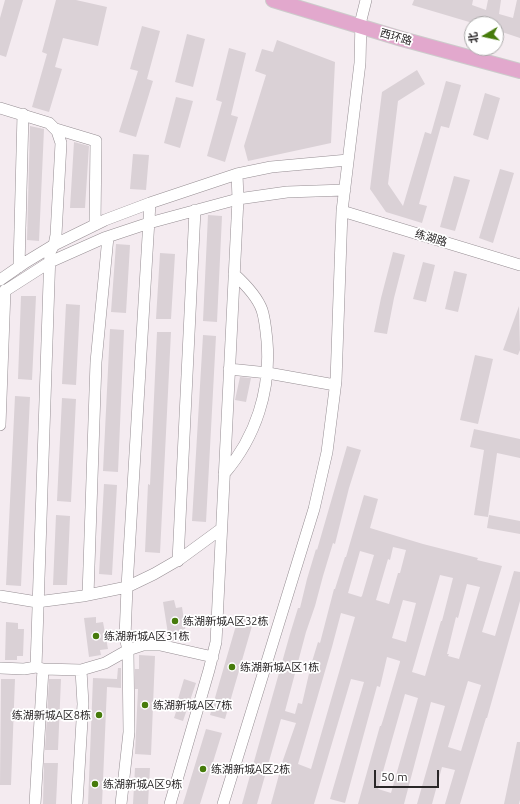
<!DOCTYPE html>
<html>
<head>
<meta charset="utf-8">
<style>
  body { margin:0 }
  #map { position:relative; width:520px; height:804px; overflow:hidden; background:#f4ebf0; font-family:Ubuntu,"Noto Sans SC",sans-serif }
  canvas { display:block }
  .north { position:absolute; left:464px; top:16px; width:40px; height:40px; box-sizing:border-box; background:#fff; border:1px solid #aaa9a9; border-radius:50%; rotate:261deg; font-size:11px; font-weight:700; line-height:16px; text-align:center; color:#2a2728 }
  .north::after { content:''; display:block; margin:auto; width:14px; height:18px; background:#467b0b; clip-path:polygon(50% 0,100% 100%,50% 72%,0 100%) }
  .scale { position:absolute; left:374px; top:770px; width:65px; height:18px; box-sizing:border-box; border:2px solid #2a2728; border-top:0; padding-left:5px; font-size:12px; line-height:14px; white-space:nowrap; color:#2a2728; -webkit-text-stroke:3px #fff; paint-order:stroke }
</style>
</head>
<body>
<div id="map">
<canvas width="520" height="804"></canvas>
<div class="north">北</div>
<div class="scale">50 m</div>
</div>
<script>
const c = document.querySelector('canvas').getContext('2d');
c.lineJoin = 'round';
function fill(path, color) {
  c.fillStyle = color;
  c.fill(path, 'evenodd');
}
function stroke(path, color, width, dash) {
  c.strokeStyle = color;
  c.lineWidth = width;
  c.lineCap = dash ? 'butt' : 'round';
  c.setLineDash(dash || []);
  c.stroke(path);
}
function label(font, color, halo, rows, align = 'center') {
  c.font = font + ' Ubuntu,"Noto Sans SC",sans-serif';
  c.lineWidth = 3.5;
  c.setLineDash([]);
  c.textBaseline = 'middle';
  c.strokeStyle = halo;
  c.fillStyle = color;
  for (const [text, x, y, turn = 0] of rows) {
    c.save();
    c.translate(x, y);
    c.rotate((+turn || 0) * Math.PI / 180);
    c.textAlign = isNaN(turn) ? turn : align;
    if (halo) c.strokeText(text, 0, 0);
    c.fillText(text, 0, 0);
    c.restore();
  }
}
fill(new Path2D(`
  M 5,0 L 23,0 L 6,57 L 0,55 L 0,18 Z
  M 56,0 L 76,0 L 107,7 L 98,46 L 63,38 L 55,67 L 62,69 L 49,112 L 32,107 L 47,54 L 42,52 Z
  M 414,0 L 473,0 L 472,5 L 486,10 L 488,0 L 501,0 L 499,14 L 513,18 L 517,0 L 520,0 L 520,38 L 496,30 L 496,24 L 476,24 L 412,5 Z
  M 142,26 L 160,31 L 147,79 L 153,81 L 136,137 L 119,132 L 138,71 L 130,69 Z
  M 187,34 L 205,39 L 193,87 L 175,82 Z
  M 277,40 L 335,62 L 331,143 L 248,161 L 244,146 L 266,75 L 255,71 L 262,49 L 273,52 Z
  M 229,48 L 246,53 L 231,115 L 238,117 L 225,162 L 207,156 L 222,102 L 216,100 Z
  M 417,70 L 425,84 L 398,101 L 388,184 L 403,206 L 425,132 L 431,134 L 446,81 L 461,85 L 449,128 L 441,126 L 419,204 L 427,206 L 422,223 L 386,212 L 370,189 L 382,92 Z
  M 485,93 L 500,98 L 488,140 L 473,135 Z
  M 176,97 L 193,101 L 180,148 L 164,143 Z
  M 30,126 L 44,129 L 39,241 L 27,240 Z
  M 74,142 L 89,146 L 85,208 L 70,208 Z
  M 133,154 L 149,155 L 146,190 L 130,189 Z
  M 500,169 L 514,173 L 493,243 L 479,238 Z
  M 454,176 L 470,180 L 455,231 L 440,227 Z
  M 208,215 L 222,216 L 217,322 L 203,321 Z
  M 116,244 L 130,245 L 126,313 L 111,312 Z
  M 393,252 L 405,255 L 394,298 L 387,334 L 374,332 L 381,298 Z
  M 160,253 L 175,254 L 171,319 L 156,319 Z
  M 423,262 L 435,265 L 426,302 L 413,299 Z
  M 454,271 L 467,274 L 458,312 L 445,309 Z
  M 21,296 L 36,296 L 32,380 L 18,379 Z
  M 66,304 L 80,305 L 76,385 L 62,384 Z
  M 519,306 L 520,350 L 518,355 L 503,350 Z
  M 110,329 L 124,330 L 118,472 L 103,471 Z
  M 157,332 L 171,332 L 160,553 L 145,552 L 148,484 L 150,485 Z
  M 203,335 L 216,336 L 206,522 L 192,521 Z
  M 475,355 L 493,359 L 478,424 L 460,420 Z
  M 240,377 L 251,378 L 246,402 L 235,400 Z
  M 15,396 L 30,397 L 21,586 L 6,585 Z
  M 62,398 L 76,399 L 71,502 L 57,501 Z
  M 474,429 L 520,439 L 520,458 L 497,453 L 488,517 L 474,515 L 484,450 L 470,447 Z
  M 347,446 L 361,450 L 349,488 L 335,544 L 333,543 L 323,576 L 315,606 L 306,632 L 285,711 L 295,714 L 298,703 L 302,704 L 311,665 L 318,642 L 320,643 L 334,589 L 335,589 L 345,557 L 346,557 L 364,495 L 378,499 L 370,528 L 423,544 L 478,558 L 477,560 L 502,566 L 482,632 L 495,636 L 514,571 L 520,572 L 520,601 L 487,718 L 486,718 L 460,804 L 445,804 L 455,770 L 442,767 L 432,804 L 417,804 L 445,706 L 431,702 L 404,804 L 358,804 L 380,726 L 381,726 L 383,720 L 400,662 L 400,661 L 387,657 L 380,687 L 377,686 L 345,803 L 330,799 L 364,682 L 351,679 L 314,804 L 271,804 L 283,760 L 296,723 L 281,719 L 257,804 L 242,804 L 290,634 L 298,608 L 300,608 L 307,579 L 316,549 L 317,550 ZM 393,547 L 406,550 L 400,573 L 398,573 L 389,604 L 376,600 L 388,559 L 390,560 ZM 360,551 L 374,555 L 362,596 L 361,597 L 348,593 ZM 440,575 L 453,578 L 442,621 L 441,621 L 425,676 L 412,672 ZM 467,584 L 480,587 L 459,659 L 448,656 L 449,654 L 447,654 L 456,617 L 458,618 ZM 403,600 L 416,603 L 406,642 L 392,638 ZM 341,613 L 355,617 L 311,769 L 298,764 L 332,647 ZM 468,681 L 481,685 L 461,751 L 448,747 ZM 405,694 L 418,698 L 391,793 L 378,789 Z
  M 104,484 L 117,485 L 112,575 L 99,574 Z
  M 56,515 L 70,516 L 67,585 L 53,585 Z
  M 489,515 L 520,521 L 520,534 L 487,528 Z
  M 174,600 L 176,608 L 182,607 L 186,634 L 179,635 L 180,640 L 173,641 L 169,640 L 163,602 Z
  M 239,615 L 254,619 L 225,719 L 210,715 Z
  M 96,617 L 96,623 L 103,622 L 108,649 L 100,650 L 101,655 L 89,657 L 84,618 Z
  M 6,622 L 18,623 L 18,629 L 24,629 L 23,656 L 17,656 L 17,660 L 5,660 Z
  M 139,655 L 155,656 L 151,755 L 135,754 L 138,689 L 135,689 L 135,669 L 139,669 Z
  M 118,668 L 121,668 L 121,688 L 107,687 L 102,804 L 88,804 L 93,678 L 117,679 Z
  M 1,679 L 15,679 L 11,785 L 0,785 Z
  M 49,679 L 61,679 L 58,750 L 45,750 Z
  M 184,679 L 196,683 L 183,721 L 174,718 L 180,700 L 178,699 Z
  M 206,729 L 222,733 L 200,804 L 183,804 Z
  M 517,742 L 520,742 L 520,800 L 519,804 L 504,804 Z
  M 44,763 L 58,763 L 56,804 L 43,804 Z
  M 135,768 L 150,768 L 148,804 L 133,804 Z`), '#dad1d6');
const minor = new Path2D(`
  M 0,108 L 49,123 L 57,131 L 61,143 L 56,235 L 54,245 L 50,252 L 36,667
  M 56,129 L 96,141 L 95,225
  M 342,211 L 520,265
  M 19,267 L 23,114
  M 0,280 L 26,262 L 54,245 L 105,220 L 150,203 L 237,174 L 271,167 L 348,160
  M 0,294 L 50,262 L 104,238 L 149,223 L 238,199 L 287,192 L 345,190
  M 229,369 L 268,373 L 335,385
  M 0,425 L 5,290
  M 224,474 C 256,437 271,390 267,341 C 266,331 265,319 262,310 C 257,296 245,284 234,274
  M 178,561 L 195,210
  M 88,595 L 96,362 L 108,237
  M 0,596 L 37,602 L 83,596 L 127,587 L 154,574 L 180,559 L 221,529
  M 0,668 L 24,669 L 36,667 L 43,669 L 81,670 L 105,663 L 128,650 L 143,645 L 160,645 L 213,657
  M 35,804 L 43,669
  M 77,804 L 83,704 L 81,670
  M 121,804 L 129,732 L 128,650 L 125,637 L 127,587 L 150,203
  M 170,804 L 209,670 L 216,642 L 238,199 L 237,174
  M 223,804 L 314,509 L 327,452 L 336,381 L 342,211 L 360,63 L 361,20 L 366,0`);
const major = new Path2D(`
  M 273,0 L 402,39 L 520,71`);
stroke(minor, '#968e93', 12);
stroke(major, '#cccbcb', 16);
stroke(minor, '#fff', 11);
stroke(major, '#e2a8cd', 14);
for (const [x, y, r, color] of [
  [175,621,4,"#467b0b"],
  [96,636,4,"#467b0b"],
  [232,667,4,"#467b0b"],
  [145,705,4,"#467b0b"],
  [99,715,4,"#467b0b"],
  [203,769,4,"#467b0b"],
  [95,784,4,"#467b0b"]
]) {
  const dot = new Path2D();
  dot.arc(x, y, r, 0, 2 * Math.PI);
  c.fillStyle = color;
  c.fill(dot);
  stroke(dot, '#fff', 1.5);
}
label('11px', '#2a2728', '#fff', [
  ["西环路",396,37,16],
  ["练湖路",431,238,17]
]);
label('11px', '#2a2728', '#fff', [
  ["练湖新城A区32栋",183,621],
  ["练湖新城A区31栋",104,636],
  ["练湖新城A区1栋",240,667],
  ["练湖新城A区7栋",153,705],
  ["练湖新城A区8栋",91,715,"right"],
  ["练湖新城A区2栋",211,769],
  ["练湖新城A区9栋",103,784]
], 'left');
</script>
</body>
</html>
